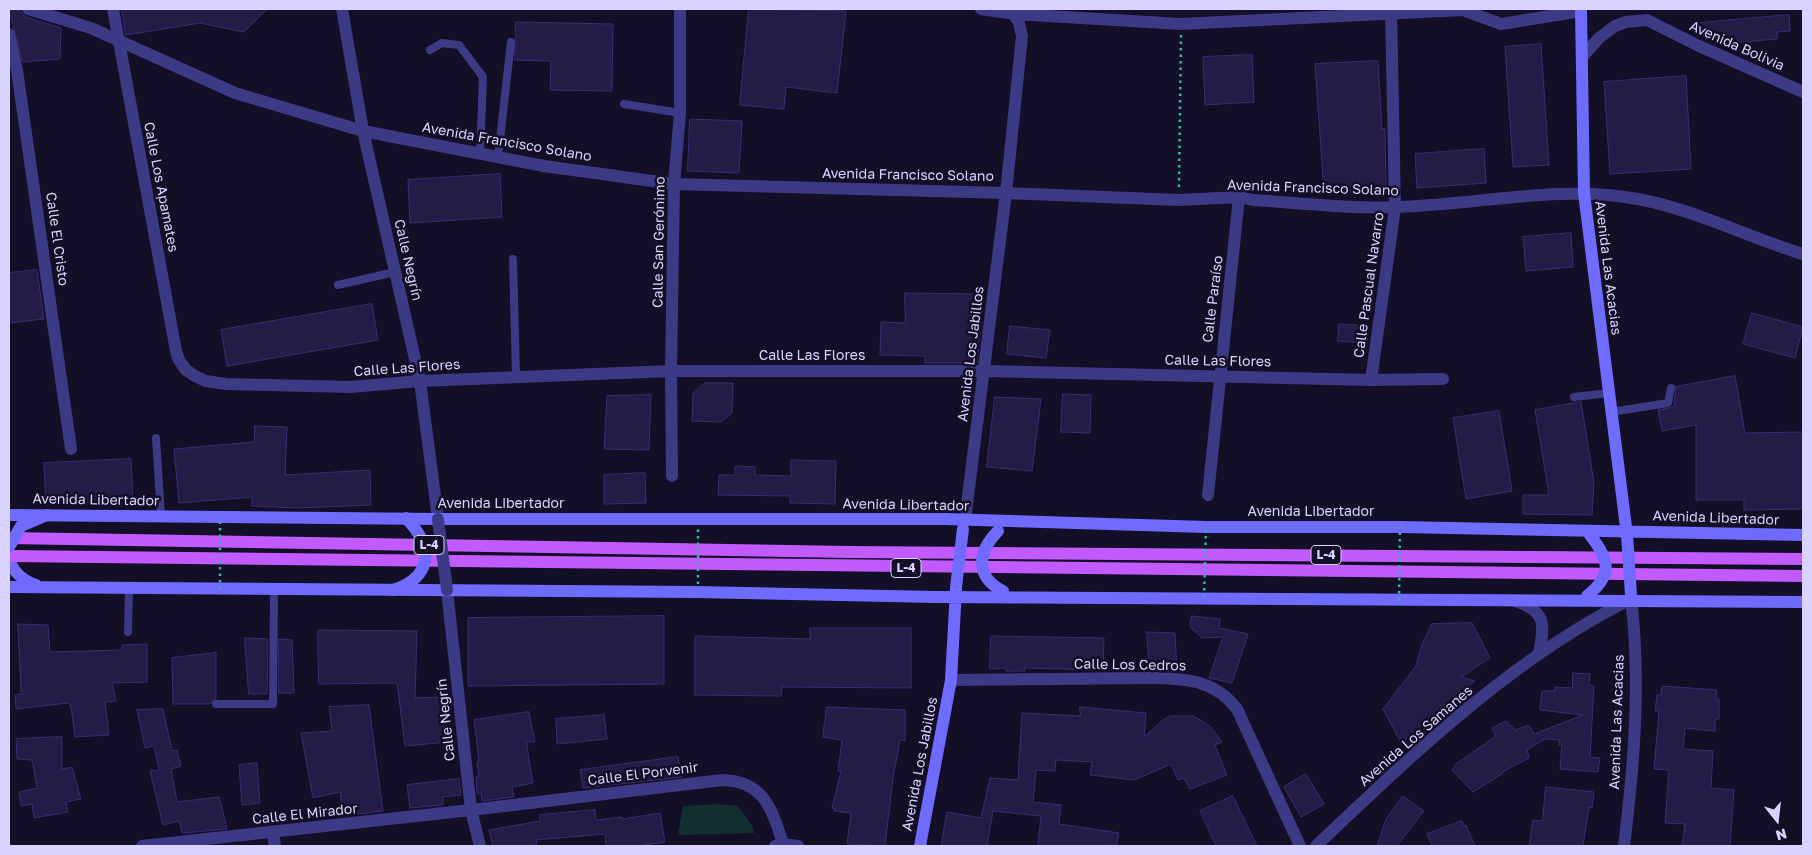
<!DOCTYPE html>
<html>
<head>
<meta charset="utf-8">
<style>
  body { margin:0 }
  #map { position:relative; width:1812px; height:855px; overflow:hidden; background:#130f26; font-family:"Golos Text",sans-serif }
  canvas { display:block }
  .frame { position:absolute; inset:0; border:10px solid #d9d4ff; pointer-events:none }
  .north { position:absolute; left:1752px; top:795px; width:50px; height:50px; -webkit-text-stroke:4px #130f26; paint-order:stroke; rotate:164deg; font-size:14px; font-weight:700; line-height:20px; text-align:center; color:#d9d4ff }
  .north::after { content:''; display:block; margin:auto; width:18px; height:22px; background:#d9d4ff; clip-path:polygon(50% 0,100% 100%,50% 72%,0 100%) }
</style>
</head>
<body>
<div id="map">
<canvas width="1812" height="855"></canvas>
<div class="frame"></div>
<div class="north">N</div>
</div>
<script>
const c = document.querySelector('canvas').getContext('2d');
c.lineJoin = 'round';
function fill(path, color) {
  c.fillStyle = color;
  c.fill(path, 'evenodd');
}
function stroke(path, color, width, dash) {
  c.strokeStyle = color;
  c.lineWidth = width;
  c.lineCap = dash ? 'butt' : 'round';
  c.setLineDash(dash || []);
  c.stroke(path);
}
function label(font, color, halo, rows, align = 'center') {
  c.font = font + ' "Golos Text",sans-serif';
  c.lineWidth = 5;
  c.setLineDash([]);
  c.textBaseline = 'middle';
  c.strokeStyle = halo;
  c.fillStyle = color;
  for (const [text, x, y, turn = 0] of rows) {
    c.save();
    c.translate(x, y);
    c.rotate((+turn || 0) * Math.PI / 180);
    c.textAlign = isNaN(turn) ? turn : align;
    if (halo) c.strokeText(text, 0, 0);
    c.fillText(text, 0, 0);
    c.restore();
  }
}
fill(new Path2D(`
  M 719,804 L 738,806 L 752,825 L 754,833 L 678,835 L 683,806 Z`), '#12302f');
const building = new Path2D(`
  M 9,9 L 20,11 L 26,17 L 61,28 L 60,59 L 23,62 Z
  M 122,9 L 267,9 L 244,32 L 200,23 L 126,35 Z
  M 749,9 L 846,11 L 837,93 L 786,87 L 784,109 L 740,105 Z
  M 1789,15 L 1790,31 L 1777,32 L 1777,39 L 1719,44 L 1699,34 L 1699,23 Z
  M 516,22 L 613,24 L 612,91 L 550,90 L 551,61 L 515,60 Z
  M 1541,44 L 1549,165 L 1513,167 L 1505,47 Z
  M 1252,55 L 1254,102 L 1205,105 L 1203,57 Z
  M 1378,61 L 1382,129 L 1385,128 L 1386,190 L 1324,193 L 1315,64 Z
  M 1686,76 L 1691,169 L 1610,174 L 1604,82 Z
  M 690,119 L 742,121 L 739,173 L 688,171 Z
  M 1484,149 L 1486,183 L 1417,188 L 1415,154 Z
  M 500,174 L 502,217 L 410,223 L 408,180 Z
  M 1571,233 L 1573,267 L 1526,271 L 1523,237 Z
  M 37,270 L 44,319 L 9,323 L 9,273 Z
  M 905,293 L 977,294 L 976,332 L 980,332 L 977,363 L 925,363 L 925,356 L 880,355 L 881,322 L 905,323 Z
  M 372,304 L 378,340 L 227,366 L 221,330 Z
  M 1752,313 L 1803,327 L 1795,358 L 1743,344 Z
  M 1339,324 L 1368,326 L 1367,343 L 1338,341 Z
  M 1010,326 L 1050,330 L 1046,358 L 1007,354 Z
  M 1735,376 L 1745,433 L 1803,432 L 1803,509 L 1744,510 L 1744,500 L 1696,500 L 1696,425 L 1662,431 L 1658,410 L 1674,407 L 1676,387 Z
  M 705,383 L 733,383 L 732,413 L 721,422 L 692,421 L 693,394 Z
  M 1063,394 L 1091,395 L 1090,433 L 1061,432 Z
  M 651,395 L 649,450 L 604,449 L 607,396 Z
  M 995,397 L 1041,399 L 1032,471 L 987,467 Z
  M 1581,402 L 1594,483 L 1592,515 L 1523,514 L 1523,495 L 1549,495 L 1535,410 Z
  M 1499,411 L 1512,491 L 1466,499 L 1453,418 Z
  M 255,426 L 287,427 L 285,475 L 370,470 L 371,505 L 297,508 L 252,506 L 252,497 L 179,503 L 174,449 L 254,442 Z
  M 131,459 L 133,501 L 46,505 L 44,463 Z
  M 791,460 L 836,461 L 835,504 L 790,503 L 790,496 L 718,495 L 719,475 L 735,475 L 735,466 L 755,467 L 755,475 L 791,476 Z
  M 645,473 L 646,503 L 604,504 L 604,475 Z
  M 664,616 L 664,684 L 468,686 L 468,618 Z
  M 1192,616 L 1220,619 L 1219,628 L 1248,634 L 1232,683 L 1209,678 L 1223,637 L 1202,638 L 1190,627 Z
  M 1472,623 L 1490,658 L 1461,677 L 1475,681 L 1401,743 L 1383,709 L 1416,666 L 1422,644 L 1432,624 Z
  M 18,624 L 48,625 L 50,652 L 122,650 L 122,645 L 147,644 L 147,682 L 112,683 L 116,701 L 105,702 L 109,735 L 75,737 L 71,706 L 68,703 L 16,709 L 15,695 L 21,694 Z
  M 810,628 L 911,628 L 911,688 L 782,687 L 781,696 L 695,695 L 695,636 L 810,639 Z
  M 318,630 L 417,631 L 415,698 L 443,697 L 449,742 L 405,746 L 397,683 L 319,684 Z
  M 1147,632 L 1175,633 L 1177,671 L 1150,670 Z
  M 991,636 L 1104,638 L 1103,670 L 1024,668 L 1025,671 L 1006,671 L 1005,668 L 990,669 Z
  M 245,638 L 268,639 L 267,694 L 249,694 Z
  M 279,639 L 292,640 L 294,693 L 279,693 Z
  M 216,653 L 216,698 L 210,704 L 173,704 L 172,658 Z
  M 1573,673 L 1590,674 L 1589,685 L 1594,686 L 1590,757 L 1600,758 L 1598,772 L 1560,769 L 1562,745 L 1559,745 L 1559,740 L 1545,739 L 1527,750 L 1529,758 L 1502,772 L 1502,774 L 1473,792 L 1452,770 L 1456,764 L 1496,736 L 1492,728 L 1506,721 L 1515,730 L 1529,725 L 1534,734 L 1583,715 L 1540,710 L 1542,691 L 1555,691 L 1555,687 L 1572,688 Z
  M 1662,686 L 1717,690 L 1716,699 L 1719,699 L 1719,719 L 1715,719 L 1715,731 L 1685,728 L 1683,749 L 1713,751 L 1711,788 L 1734,790 L 1730,846 L 1682,846 L 1685,824 L 1665,823 L 1669,770 L 1654,769 L 1659,711 L 1655,711 L 1657,695 L 1661,695 Z
  M 369,705 L 383,811 L 343,816 L 340,792 L 313,798 L 301,733 L 332,731 L 329,707 Z
  M 827,707 L 905,710 L 905,741 L 900,740 L 893,778 L 885,846 L 847,844 L 851,813 L 834,811 L 834,808 L 832,808 L 841,771 L 838,771 L 842,740 L 823,737 Z
  M 1080,707 L 1146,713 L 1144,737 L 1163,720 L 1171,716 L 1193,716 L 1202,721 L 1210,726 L 1222,742 L 1215,745 L 1227,775 L 1190,789 L 1184,778 L 1178,780 L 1171,764 L 1134,780 L 1090,775 L 1092,762 L 1056,760 L 1055,771 L 1036,770 L 1033,802 L 1061,805 L 1059,824 L 1119,833 L 1116,846 L 1038,846 L 1041,816 L 993,811 L 987,846 L 941,846 L 947,812 L 981,818 L 990,778 L 1018,780 L 1022,713 L 1080,716 Z
  M 163,709 L 172,751 L 177,750 L 181,766 L 171,769 L 177,802 L 219,797 L 227,829 L 182,833 L 179,821 L 163,825 L 150,771 L 159,770 L 154,746 L 145,748 L 137,710 Z
  M 529,712 L 535,742 L 527,742 L 527,747 L 533,783 L 512,787 L 514,797 L 482,801 L 481,793 L 477,794 L 476,777 L 479,777 L 477,762 L 479,761 L 474,720 Z
  M 604,715 L 607,739 L 557,744 L 556,719 Z
  M 62,737 L 62,769 L 72,767 L 81,799 L 66,802 L 68,812 L 34,818 L 32,804 L 21,806 L 19,792 L 37,788 L 32,760 L 17,759 L 16,739 Z
  M 678,757 L 682,777 L 583,788 L 580,770 Z
  M 257,763 L 260,803 L 242,805 L 239,765 Z
  M 1306,774 L 1324,804 L 1301,817 L 1284,787 Z
  M 459,779 L 461,795 L 443,797 L 443,805 L 410,808 L 407,785 Z
  M 1546,787 L 1594,792 L 1592,808 L 1589,807 L 1583,846 L 1529,846 L 1533,820 L 1542,821 Z
  M 1233,796 L 1257,846 L 1216,846 L 1200,811 Z
  M 1403,796 L 1424,811 L 1397,846 L 1377,846 L 1386,819 Z
  M 595,810 L 596,820 L 622,817 L 622,819 L 660,813 L 665,842 L 638,846 L 606,846 L 605,834 L 536,840 L 537,846 L 493,846 L 489,830 L 540,821 L 540,815 Z
  M 1462,821 L 1464,826 L 1466,825 L 1475,846 L 1432,846 L 1427,834 Z`);
fill(building, '#241b47');
stroke(building, '#3b2d73', 1);
stroke(new Path2D(`
  M 1179,187 L 1181,35`), '#2fb8b0', 2.5, [2.5, 4]);
stroke(new Path2D(`
  M 430,50 L 442,43 L 459,45 L 483,77 L 480,154
  M 624,104 L 680,113
  M 498,157 L 511,42
  M 513,259 L 516,377
  M 338,285 L 395,272
  M 1574,397 L 1609,393
  M 1611,412 L 1668,403 L 1671,388
  M 156,438 L 161,516
  M 128,632 L 129,588
  M 216,704 L 273,704 L 274,589`), '#3d3a85', 8);
stroke(new Path2D(`
  M 28,9 L 91,28 L 235,93 L 363,131 L 544,166 L 674,184 L 1006,193 L 1179,200 L 1239,197 L 1253,200 C 1300,203 1349,209 1397,207 C 1477,205 1559,184 1638,199 C 1696,210 1747,237 1803,254
  M 113,9 L 176,351 L 179,360 L 186,370 L 195,376 L 206,381 L 226,384 L 351,387 L 420,381 L 671,371 L 984,371 L 1371,380 L 1443,379
  M 342,9 L 363,131 L 420,381 L 438,519
  M 981,9 L 1015,14 L 1181,24 L 1463,10 L 1501,24 L 1581,11
  M 9,34 L 17,70 L 71,449
  M 1583,56 L 1599,38 L 1615,26 L 1626,22 L 1647,20 L 1699,46 L 1803,92
  M 1371,380 L 1395,208 L 1391,9
  M 672,476 L 671,371 L 674,184 L 680,113 L 680,9
  M 1208,495 L 1239,197
  M 965,520 L 1006,193 L 1022,36 L 1019,23 L 1011,9
  M 447,590 L 471,810 L 480,846
  M 1515,601 C 1546,611 1545,624 1539,653
  M 951,680 L 1151,678 C 1186,679 1214,679 1237,709 L 1300,846
  M 273,833 L 275,846
  M 142,846 L 471,810 L 722,780 C 764,781 772,809 783,844
  M 775,846 L 783,844 L 798,846
  M 1316,846 C 1412,755 1511,659 1631,599 C 1641,681 1634,765 1624,846`), '#3d3a85', 12);
stroke(new Path2D(`
  M 1581,9 L 1584,193 L 1627,535
  M 9,515 L 438,519 L 945,519 L 1206,527 L 1400,527 L 1803,535
  M 9,559 C 13,572 24,581 36,585
  M 9,587 L 697,592 L 935,597 L 1803,602
  M 920,846 L 951,680 L 956,589`), '#6f6bff', 12);
stroke(new Path2D(`
  M 9,538 L 849,552 L 1803,559
  M 9,556 L 1803,576`), '#c25bff', 12);
stroke(new Path2D(`
  M 698,584 L 698,529
  M 220,589 L 220,517
  M 1204,597 L 1206,527
  M 1399,600 L 1400,527`), '#2fb8b0', 2.5, [2.5, 4]);
stroke(new Path2D(`
  M 438,519 L 447,590`), '#3d3a85', 12);
stroke(new Path2D(`
  M 998,531 C 977,552 975,577 1003,591
  M 1627,535 L 1631,595
  M 9,547 L 21,526 L 47,515
  M 956,587 L 963,529
  M 393,590 C 433,577 434,547 406,518
  M 1587,596 C 1613,575 1610,560 1590,535`), '#6f6bff', 12);
for (const [x, y, w] of [
  [429,545,30],
  [1326,555,30],
  [906,568,30]
]) {
  const box = new Path2D();
  box.roundRect(x - w / 2, y - 9.5, w, 19, 4);
  c.fillStyle = '#130f26';
  c.fill(box);
  stroke(box, '#d9d4ff', 1);
}
label('bold 12px', '#d9d4ff', null, [
  ["L-4",429,545],
  ["L-4",1326,555],
  ["L-4",906,568]
]);
label('14px', '#d9d4ff', '#130f26', [
  ["Avenida Bolivia",1737,46,24],
  ["Avenida Francisco Solano",507,142,10],
  ["Avenida Francisco Solano",908,175,1],
  ["Calle Los Apamates",161,187,79],
  ["Avenida Francisco Solano",1313,188,2],
  ["Calle El Cristo",57,239,82],
  ["Calle San Gerónimo",659,242,-89],
  ["Calle Negrín",408,260,77],
  ["Avenida Las Acacias",1608,268,83],
  ["Calle Pascual Navarro",1369,285,-82],
  ["Calle Paraíso",1213,299,-83],
  ["Avenida Los Jabillos",971,354,-83],
  ["Calle Las Flores",812,356],
  ["Calle Las Flores",1218,361,1],
  ["Calle Las Flores",407,368,-4],
  ["Avenida Libertador",96,500,1],
  ["Avenida Libertador",501,504],
  ["Avenida Libertador",906,505,1],
  ["Avenida Libertador",1311,512],
  ["Avenida Libertador",1716,518,2],
  ["Calle Los Cedros",1130,665,1],
  ["Calle Negrín",446,720,-96],
  ["Avenida Las Acacias",1617,722,-88],
  ["Avenida Los Samanes",1416,736,-41],
  ["Avenida Los Jabillos",920,764,-79],
  ["Calle El Porvenir",643,774,-7],
  ["Calle El Mirador",305,814,-6]
]);
</script>
</body>
</html>
